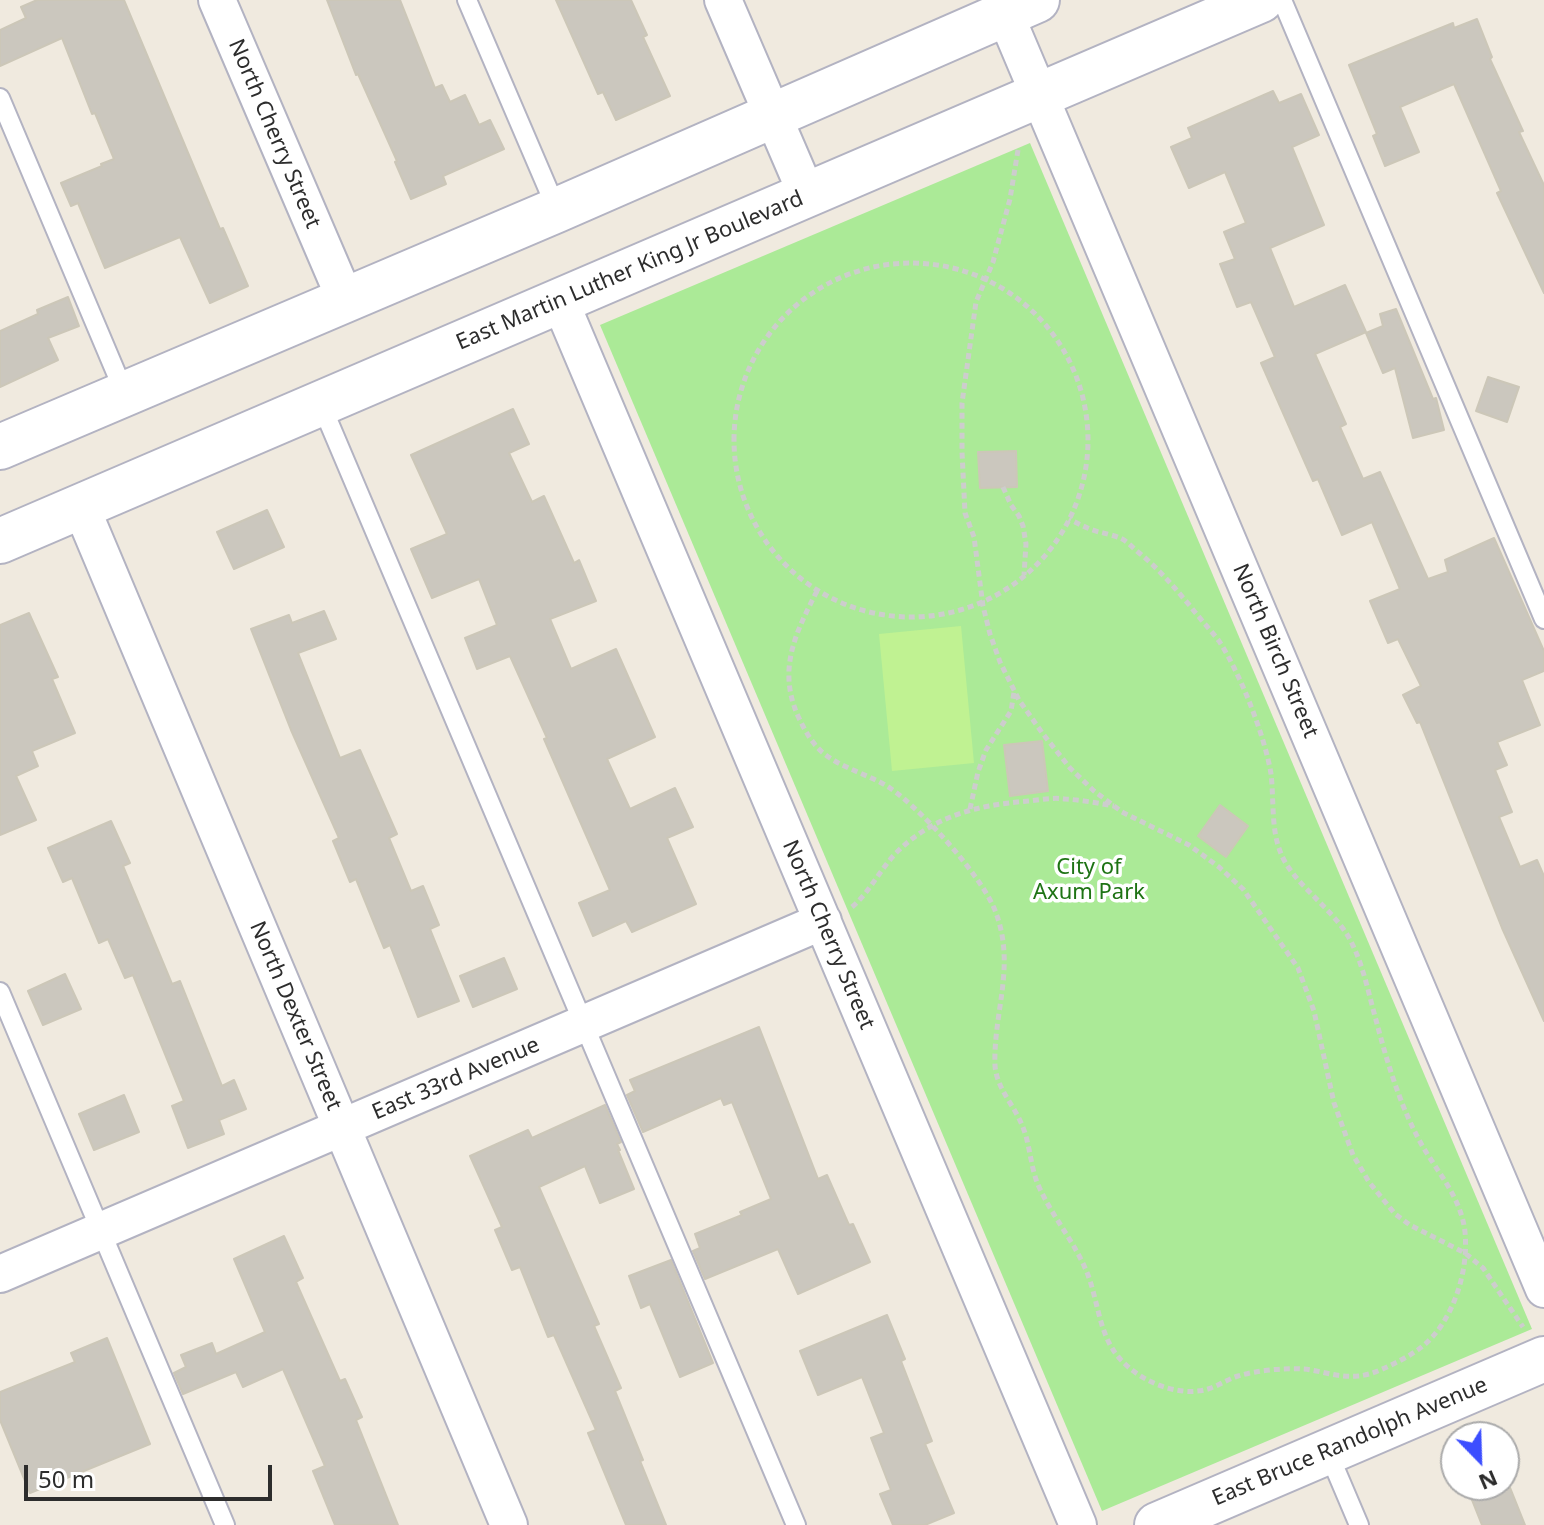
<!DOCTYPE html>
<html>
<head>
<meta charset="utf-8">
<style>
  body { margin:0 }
  #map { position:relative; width:1544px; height:1525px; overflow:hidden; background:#f0eadf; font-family:"Noto Sans",sans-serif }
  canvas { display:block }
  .north { position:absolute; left:1440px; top:1421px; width:80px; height:80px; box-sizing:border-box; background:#fff; border:2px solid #ababab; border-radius:50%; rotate:157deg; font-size:22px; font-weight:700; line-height:32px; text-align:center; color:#2d2d2d }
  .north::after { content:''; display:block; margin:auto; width:28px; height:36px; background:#3c4eff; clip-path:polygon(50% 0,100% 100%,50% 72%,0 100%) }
  .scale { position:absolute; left:24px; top:1465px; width:248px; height:36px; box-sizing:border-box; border:4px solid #2d2d2d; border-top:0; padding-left:10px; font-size:24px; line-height:28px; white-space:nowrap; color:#2d2d2d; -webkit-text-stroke:6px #fff; paint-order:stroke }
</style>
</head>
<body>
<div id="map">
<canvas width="1544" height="1525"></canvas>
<div class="north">N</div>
<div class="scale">50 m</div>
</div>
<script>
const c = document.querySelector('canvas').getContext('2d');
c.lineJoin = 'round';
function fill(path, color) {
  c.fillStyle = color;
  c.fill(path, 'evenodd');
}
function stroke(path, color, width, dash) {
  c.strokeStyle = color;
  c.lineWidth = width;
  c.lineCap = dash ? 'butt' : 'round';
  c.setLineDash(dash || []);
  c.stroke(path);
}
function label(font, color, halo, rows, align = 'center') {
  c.font = font + ' "Noto Sans",sans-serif';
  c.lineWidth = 7;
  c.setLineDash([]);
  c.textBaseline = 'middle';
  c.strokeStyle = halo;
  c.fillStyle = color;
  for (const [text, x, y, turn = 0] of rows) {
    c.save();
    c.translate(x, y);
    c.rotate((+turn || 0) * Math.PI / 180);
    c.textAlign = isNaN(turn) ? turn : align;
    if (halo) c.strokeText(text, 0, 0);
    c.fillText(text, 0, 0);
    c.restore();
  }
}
fill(new Path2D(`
  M 1030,143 L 1532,1329 L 1102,1511 L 600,325 Z`), '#abea97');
fill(new Path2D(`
  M 961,626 L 974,763 L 892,771 L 879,634 Z`), '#c0f292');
const building = new Path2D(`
  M 37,0 L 124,0 L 220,229 L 223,228 L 248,286 L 210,303 L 180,237 L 105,268 L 78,203 L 71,206 L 61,183 L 102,166 L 101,164 L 114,159 L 95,113 L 92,114 L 62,38 L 0,66 L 0,30 L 26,18 L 21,7 Z
  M 327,0 L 400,0 L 435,88 L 442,85 L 450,102 L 465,95 L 479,125 L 490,120 L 504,149 L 443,176 L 446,184 L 411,199 L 395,162 L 397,161 L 358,74 L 356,75 Z
  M 556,0 L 631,0 L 647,35 L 643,37 L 670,96 L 616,120 L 603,92 L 598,94 Z
  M 1477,19 L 1492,57 L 1490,59 L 1523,131 L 1519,132 L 1544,185 L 1544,293 L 1497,193 L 1501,191 L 1454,84 L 1400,107 L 1419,152 L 1385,166 L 1373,136 L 1377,134 L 1349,65 L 1453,23 L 1454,28 Z
  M 1273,91 L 1279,103 L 1301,94 L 1319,135 L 1292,147 L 1324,225 L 1270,248 L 1294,307 L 1345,285 L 1366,332 L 1315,354 L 1346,424 L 1340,427 L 1363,479 L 1380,472 L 1428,579 L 1448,572 L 1445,560 L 1494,538 L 1544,651 L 1544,671 L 1522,680 L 1540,725 L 1497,742 L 1507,765 L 1495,770 L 1512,812 L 1499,817 L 1520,867 L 1537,860 L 1544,876 L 1544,1021 L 1502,928 L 1420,722 L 1417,723 L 1403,695 L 1421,686 L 1398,639 L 1388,643 L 1370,601 L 1400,589 L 1372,522 L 1342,535 L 1318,479 L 1313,481 L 1261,363 L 1275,357 L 1251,302 L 1237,307 L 1220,264 L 1235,259 L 1224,232 L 1246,223 L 1225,172 L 1189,188 L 1171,147 L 1192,138 L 1188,128 Z
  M 68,297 L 79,326 L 48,338 L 58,360 L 0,387 L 0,331 L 38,314 L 37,310 Z
  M 1396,309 L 1433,399 L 1436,398 L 1444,430 L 1413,438 L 1395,368 L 1383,373 L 1366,333 L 1383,326 L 1380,314 Z
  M 1488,377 L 1519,387 L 1507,422 L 1476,411 Z
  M 513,409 L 529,444 L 509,453 L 532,502 L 544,496 L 574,563 L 579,560 L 596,601 L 550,619 L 571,669 L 616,649 L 655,737 L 607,759 L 630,809 L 675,788 L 693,827 L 667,838 L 696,904 L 632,932 L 626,921 L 593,936 L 579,903 L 610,890 L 544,739 L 547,738 L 510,656 L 477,669 L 465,638 L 497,625 L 479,579 L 432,598 L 411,549 L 447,534 L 411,455 Z
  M 1016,451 L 1017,487 L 980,488 L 978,452 Z
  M 267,510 L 284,547 L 234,569 L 217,532 Z
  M 324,611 L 336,639 L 298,653 L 340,758 L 360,750 L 397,834 L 389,838 L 411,891 L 423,886 L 439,925 L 430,929 L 459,1001 L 418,1017 L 390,945 L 384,948 L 356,879 L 350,882 L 333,841 L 339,838 L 291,730 L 251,629 L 289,615 L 292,623 Z
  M 29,613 L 58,677 L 52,679 L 75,733 L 32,751 L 38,766 L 16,776 L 36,820 L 0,835 L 0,625 Z
  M 1042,741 L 1048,791 L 1010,796 L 1004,745 Z
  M 1220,805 L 1248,826 L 1226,857 L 1198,836 Z
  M 111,821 L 130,863 L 123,866 L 172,984 L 180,981 L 222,1086 L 234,1080 L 246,1109 L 219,1120 L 224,1134 L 188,1148 L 172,1106 L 184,1101 L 133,975 L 125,978 L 108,939 L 99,943 L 72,878 L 63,882 L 48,848 Z
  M 504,958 L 517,989 L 473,1007 L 460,976 Z
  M 65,974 L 81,1009 L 43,1025 L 28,991 Z
  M 759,1027 L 818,1179 L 827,1175 L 849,1225 L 853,1224 L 870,1262 L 798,1294 L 778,1249 L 705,1279 L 693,1251 L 700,1248 L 695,1234 L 742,1215 L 740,1212 L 771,1199 L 732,1102 L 724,1105 L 721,1098 L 643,1132 L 627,1095 L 635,1091 L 630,1080 Z
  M 124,1095 L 139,1132 L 94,1150 L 79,1114 Z
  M 605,1105 L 621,1142 L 617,1144 L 620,1150 L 618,1150 L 634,1189 L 600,1203 L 585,1166 L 539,1187 L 599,1324 L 594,1326 L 621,1388 L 615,1391 L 643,1460 L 640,1461 L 666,1525 L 626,1525 L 588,1433 L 596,1430 L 554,1335 L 548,1337 L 520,1267 L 512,1270 L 495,1230 L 502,1227 L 470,1156 L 528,1130 L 532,1138 Z
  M 284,1236 L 303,1278 L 296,1282 L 340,1381 L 345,1379 L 362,1417 L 356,1420 L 398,1525 L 335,1525 L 313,1471 L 325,1466 L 283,1369 L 243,1387 L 236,1372 L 183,1394 L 174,1373 L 186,1367 L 181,1355 L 212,1343 L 216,1354 L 265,1332 L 234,1259 Z
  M 671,1260 L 713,1363 L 680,1377 L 650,1304 L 641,1308 L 629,1276 Z
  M 887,1315 L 905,1359 L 901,1361 L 932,1441 L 925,1444 L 954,1513 L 925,1525 L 893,1525 L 880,1494 L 891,1490 L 871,1438 L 884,1433 L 862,1377 L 818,1395 L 800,1351 Z
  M 107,1338 L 150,1444 L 30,1493 L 0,1420 L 0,1392 L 75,1362 L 71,1353 Z
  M 1466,1485 L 1509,1485 L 1525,1525 L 1482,1525 Z`);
fill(building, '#cbc7be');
stroke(building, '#ccc7b8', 2);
const lane = new Path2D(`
  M 467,0 L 557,210
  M 1282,0 L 1544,619
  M 0,98 L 125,394
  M 321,404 L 796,1525
  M 0,992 L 225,1525
  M 1328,1452 L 1359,1525`);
const street = new Path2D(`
  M 217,0 L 346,301
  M 723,0 L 807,195
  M 1005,14 L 1544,1289
  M 560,301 L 1078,1525
  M 81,507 L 509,1525
  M 0,1274 L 823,921`);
const secondary = new Path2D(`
  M 0,447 L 557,210 L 1037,0
  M 0,541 L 1261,0
  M 1157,1525 L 1544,1359`);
stroke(lane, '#b3b3c2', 22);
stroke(street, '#b3b3c2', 40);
stroke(secondary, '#b3b3c2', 48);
stroke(new Path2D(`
  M 1018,150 L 1010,199 L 993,262 L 976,302 L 962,403 L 962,452 L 965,513 L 974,537 L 983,606 L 990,634 L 1000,662 L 1019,700 L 1043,734 L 1070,768 L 1094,791 L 1122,812 L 1189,845 L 1219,867 L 1243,889 L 1298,968 L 1314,1011 L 1334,1103 L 1353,1155 L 1369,1182 L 1395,1214 L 1410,1225 L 1465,1253 L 1483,1268 L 1523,1327
  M734 440a177 177 0 1 1 354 0a177 177 0 1 1-354 0Z
  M 1003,487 L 1011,505 L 1019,516 L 1023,526 L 1026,544 L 1024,575
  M 817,591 C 796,632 777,669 798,716 C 804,729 811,742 822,752 C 842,769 869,774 890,788 C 921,809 984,878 996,913 C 1016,967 993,1013 995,1066 C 997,1089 1014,1105 1022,1125 C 1031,1146 1030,1169 1040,1189 C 1054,1219 1076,1244 1088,1275 C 1097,1299 1099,1327 1112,1348 C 1129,1377 1175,1399 1208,1389 C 1218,1386 1228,1379 1238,1376 C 1258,1370 1283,1368 1304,1369 C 1322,1371 1339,1378 1358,1376 C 1372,1375 1387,1367 1399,1361 C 1417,1352 1430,1342 1441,1326 C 1459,1299 1468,1264 1465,1232 C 1461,1194 1432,1167 1416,1134 C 1398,1099 1386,1058 1376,1020 C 1368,992 1363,962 1348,936 C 1330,906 1291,882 1280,851 C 1271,828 1274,799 1271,774 C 1265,736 1240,673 1219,641 C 1210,629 1200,619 1191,607 C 1174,587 1158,568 1138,552 C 1132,547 1127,541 1120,538 C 1119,537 1101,532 1099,532 C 1088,529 1079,524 1069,519
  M 970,809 L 978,772 L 986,750 L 1011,711 L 1014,692
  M 852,907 C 871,891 881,867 899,850 C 936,815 979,805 1028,801 C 1040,800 1053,797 1065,799 C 1081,800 1098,803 1114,806`), '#cdcdcd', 5, [6, 4]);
stroke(lane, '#fff', 18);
stroke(street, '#fff', 36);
stroke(secondary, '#fff', 44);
label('22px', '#2d2d2d', '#fff', [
  ["North Cherry Street",274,134,67],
  ["East Martin Luther King Jr Boulevard",630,271,-23],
  ["North Birch Street",1275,651,67],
  ["North Cherry Street",828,935,67],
  ["North Dexter Street",295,1016,67],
  ["East 33rd Avenue",456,1079,-23],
  ["East Bruce Randolph Avenue",1350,1442,-23]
]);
label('22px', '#1e7314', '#fff', [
  ["City of",1089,868],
  ["Axum Park",1089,893]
]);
</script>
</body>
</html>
